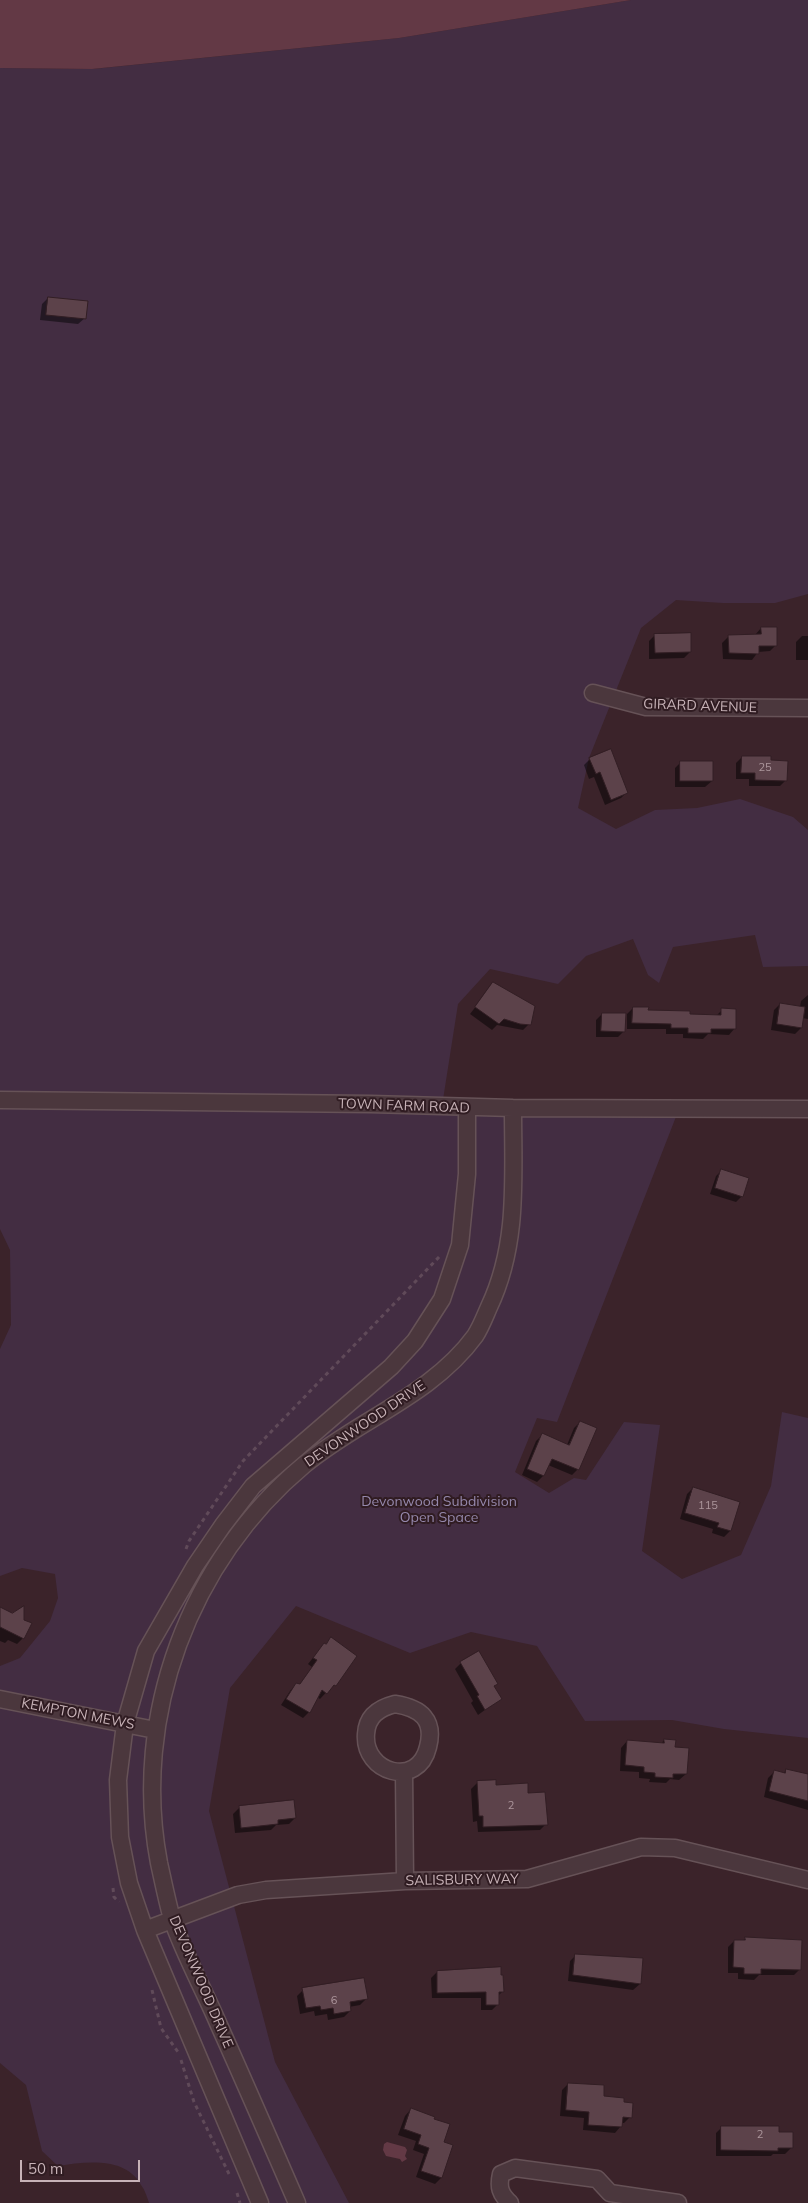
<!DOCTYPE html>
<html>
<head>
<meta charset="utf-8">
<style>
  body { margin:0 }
  #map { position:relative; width:808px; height:2203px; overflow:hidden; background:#3b232a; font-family:Mulish,sans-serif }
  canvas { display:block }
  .scale { position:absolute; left:20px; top:2160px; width:120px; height:22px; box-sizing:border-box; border:2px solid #c7b2b7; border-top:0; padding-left:6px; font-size:15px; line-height:18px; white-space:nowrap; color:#c7b2b7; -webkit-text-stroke:4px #301c22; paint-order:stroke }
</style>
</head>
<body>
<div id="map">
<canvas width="808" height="2203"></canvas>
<div class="scale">50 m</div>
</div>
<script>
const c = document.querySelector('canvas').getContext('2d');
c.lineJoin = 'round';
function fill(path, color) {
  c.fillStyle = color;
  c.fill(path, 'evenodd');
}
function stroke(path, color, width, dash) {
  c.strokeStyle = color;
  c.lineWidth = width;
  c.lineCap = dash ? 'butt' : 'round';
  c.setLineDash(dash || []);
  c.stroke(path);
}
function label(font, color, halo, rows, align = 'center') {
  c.font = font + ' Mulish,sans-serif';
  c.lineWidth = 4;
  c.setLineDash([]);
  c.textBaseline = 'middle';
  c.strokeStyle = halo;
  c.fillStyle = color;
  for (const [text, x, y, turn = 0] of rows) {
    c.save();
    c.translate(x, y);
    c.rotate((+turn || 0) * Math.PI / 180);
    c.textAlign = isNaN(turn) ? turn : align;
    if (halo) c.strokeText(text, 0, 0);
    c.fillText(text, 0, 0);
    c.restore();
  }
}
fill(new Path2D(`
  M 631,0 L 808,0 L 808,594 L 775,603 L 723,603 L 676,600 L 641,628 L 589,758 L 578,808 L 616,829 L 655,810 L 697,808 L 740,799 L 793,817 L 808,830 L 808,966 L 763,967 L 755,935 L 673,947 L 659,983 L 648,975 L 633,939 L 586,956 L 558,984 L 490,969 L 458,1004 L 442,1106 L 679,1109 L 557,1422 L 537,1418 L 515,1472 L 549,1493 L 574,1478 L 586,1480 L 624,1422 L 660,1425 L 642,1551 L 682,1579 L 741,1555 L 771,1486 L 782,1412 L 808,1418 L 808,1738 L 724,1729 L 672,1720 L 585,1721 L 537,1646 L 471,1632 L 410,1653 L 296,1606 L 230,1688 L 209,1811 L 275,2062 L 349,2203 L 149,2203 C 147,2197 145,2190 141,2185 C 125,2156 85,2162 58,2166 L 42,2151 L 26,2085 L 0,2063 L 0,1666 L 20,1658 L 50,1621 L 58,1598 L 55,1574 L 22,1568 L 0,1576 L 0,1349 L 11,1325 L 10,1250 L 0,1229 L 0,68 L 93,69 L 399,38 Z`), '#432d42');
fill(new Path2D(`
  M 0,0 L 631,0 L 399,38 L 92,69 L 0,68 Z
  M 387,2142 L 405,2147 L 407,2150 L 405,2156 L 407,2159 L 402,2162 L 400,2159 L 386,2156 L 383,2150 L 384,2144 Z`), '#633945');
fill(new Path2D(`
  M 48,298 L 85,318 L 78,324 L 40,320 L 42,304 Z
  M 761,628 L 776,645 L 770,651 L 758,652 L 752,660 L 723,659 L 722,643 L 729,636 L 755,635 Z
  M 655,635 L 690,652 L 684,658 L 649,659 L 649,641 Z
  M 802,636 L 808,636 L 808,660 L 796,660 L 796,642 Z
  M 742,757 L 769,762 L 786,780 L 780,786 L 749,786 L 749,779 L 736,779 L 736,763 Z
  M 590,759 L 627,792 L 621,798 L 605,805 L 594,777 L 589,779 L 584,765 Z
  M 681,762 L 712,781 L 705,787 L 675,787 L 675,768 Z
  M 494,983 L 529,1024 L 523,1030 L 497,1025 L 492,1030 L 470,1014 Z
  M 808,995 L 808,1019 L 802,1018 L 801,1028 L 795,1034 L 771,1030 L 774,1010 L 780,1004 L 800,1007 L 801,1001 Z
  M 633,1008 L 688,1015 L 716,1016 L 722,1010 L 735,1028 L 729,1035 L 708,1034 L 703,1039 L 683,1038 L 683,1034 L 666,1034 L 666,1029 L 627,1029 L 627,1014 Z
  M 602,1014 L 624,1031 L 618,1037 L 596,1037 L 596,1020 Z
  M 722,1170 L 742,1196 L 736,1202 L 710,1194 L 716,1176 Z
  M 580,1422 L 578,1469 L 572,1475 L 548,1465 L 543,1476 L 537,1482 L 522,1475 L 536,1441 L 542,1435 L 567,1445 L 574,1428 Z
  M 693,1488 L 730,1531 L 724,1537 L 712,1533 L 713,1529 L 680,1519 L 687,1494 Z
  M 0,1609 L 23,1620 L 23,1638 L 17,1644 L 8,1640 L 5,1643 L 0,1641 Z
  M 324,1644 L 349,1668 L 320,1699 L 317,1697 L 309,1712 L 303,1718 L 281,1705 L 290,1691 L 296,1684 L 299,1685 L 312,1667 L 308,1664 Z
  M 461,1663 L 496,1684 L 493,1687 L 500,1699 L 478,1715 L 471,1703 L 473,1701 L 455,1669 Z
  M 664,1740 L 674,1748 L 686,1774 L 679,1780 L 670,1779 L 666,1783 L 649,1782 L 650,1779 L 639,1778 L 639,1772 L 620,1771 L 621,1748 L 627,1741 L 661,1744 Z
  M 786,1770 L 808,1776 L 808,1810 L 764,1797 L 768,1778 L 774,1772 L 783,1774 Z
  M 477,1783 L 527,1794 L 546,1824 L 540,1830 L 478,1832 L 477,1821 L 473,1822 L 471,1789 Z
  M 240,1807 L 295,1818 L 289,1824 L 276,1825 L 271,1830 L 235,1833 L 233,1814 Z
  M 745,1939 L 800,1969 L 794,1975 L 759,1975 L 754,1980 L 738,1979 L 738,1973 L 728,1973 L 728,1947 L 734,1941 L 742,1941 Z
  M 576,1955 L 640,1984 L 633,1990 L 568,1981 L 570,1961 Z
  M 437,1972 L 502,1992 L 498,1996 L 498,2004 L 492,2010 L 481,2010 L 481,1998 L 432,1998 L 431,1978 Z
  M 303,1990 L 366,1999 L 360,2005 L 349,2007 L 350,2011 L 344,2017 L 328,2020 L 327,2014 L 315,2016 L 314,2011 L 300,2014 L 297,1996 Z
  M 568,2084 L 602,2097 L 630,2117 L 624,2123 L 621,2123 L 621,2126 L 615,2133 L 583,2130 L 584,2118 L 560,2116 L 562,2090 Z
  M 411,2109 L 433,2120 L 442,2143 L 452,2146 L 441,2178 L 435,2184 L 416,2177 L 424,2154 L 413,2150 L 416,2141 L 398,2135 L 405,2116 Z
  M 722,2127 L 777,2133 L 791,2148 L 785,2154 L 773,2154 L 771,2156 L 716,2156 L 716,2133 Z`), '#0007');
const building = new Path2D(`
  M 48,297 L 88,301 L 86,319 L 46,315 Z
  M 761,627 L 777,627 L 777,646 L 759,646 L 759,654 L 729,653 L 728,635 L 761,634 Z
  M 691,633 L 691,652 L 655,653 L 654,634 Z
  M 611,749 L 628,793 L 611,800 L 600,772 L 596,774 L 589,758 Z
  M 742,756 L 771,756 L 771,760 L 788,761 L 787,781 L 755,780 L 755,773 L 741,773 Z
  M 680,761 L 713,761 L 713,781 L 680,781 Z
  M 493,982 L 535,1006 L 531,1025 L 520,1024 L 504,1019 L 499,1024 L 475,1007 Z
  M 780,1003 L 805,1007 L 802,1028 L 777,1024 Z
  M 633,1007 L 649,1007 L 648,1010 L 690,1011 L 690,1014 L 721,1015 L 721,1008 L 736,1009 L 736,1029 L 711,1029 L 711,1033 L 688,1033 L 688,1028 L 671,1028 L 671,1024 L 632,1023 Z
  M 602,1013 L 626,1013 L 625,1032 L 601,1031 Z
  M 721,1169 L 749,1178 L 743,1197 L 715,1188 Z
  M 580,1421 L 597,1428 L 579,1470 L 552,1459 L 544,1476 L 527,1469 L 542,1433 L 569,1445 Z
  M 693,1487 L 740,1502 L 731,1531 L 717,1527 L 719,1523 L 685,1513 Z
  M 24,1606 L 24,1620 L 32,1623 L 24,1639 L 0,1627 L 0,1607 L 12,1613 Z
  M 331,1637 L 357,1656 L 336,1686 L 334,1685 L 327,1694 L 322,1690 L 310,1713 L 286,1699 L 296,1683 L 300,1684 L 317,1660 L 313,1658 L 324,1643 L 326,1644 Z
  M 479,1651 L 498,1684 L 494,1686 L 502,1699 L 485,1710 L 477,1696 L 479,1695 L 460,1662 Z
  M 664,1739 L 676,1740 L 675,1747 L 689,1748 L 687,1774 L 673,1774 L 673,1778 L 655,1777 L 655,1773 L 644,1772 L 644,1767 L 625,1765 L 627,1740 L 664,1743 Z
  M 786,1769 L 808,1774 L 808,1801 L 769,1791 L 774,1770 L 785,1773 Z
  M 496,1780 L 496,1785 L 528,1783 L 528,1793 L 545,1792 L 548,1825 L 483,1827 L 483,1816 L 479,1816 L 477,1781 Z
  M 294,1800 L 296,1818 L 278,1820 L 278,1824 L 241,1828 L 239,1806 Z
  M 745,1937 L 802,1940 L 801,1970 L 761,1969 L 761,1974 L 744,1974 L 744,1968 L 733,1967 L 734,1940 L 745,1940 Z
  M 575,1954 L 643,1958 L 641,1984 L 573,1975 Z
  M 501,1967 L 501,1975 L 503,1975 L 504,1992 L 499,1992 L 499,2005 L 486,2005 L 486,1992 L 437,1993 L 437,1971 Z
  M 364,1978 L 368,1999 L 350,2002 L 351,2011 L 334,2014 L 333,2008 L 321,2010 L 320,2006 L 306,2008 L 302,1988 Z
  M 568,2083 L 604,2085 L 604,2096 L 624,2098 L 624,2102 L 633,2103 L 632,2118 L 623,2117 L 622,2127 L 588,2125 L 589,2112 L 566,2110 Z
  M 411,2108 L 435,2117 L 434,2119 L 450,2124 L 444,2142 L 453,2145 L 442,2178 L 421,2171 L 429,2148 L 418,2144 L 421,2135 L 404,2129 Z
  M 721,2126 L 779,2126 L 779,2132 L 793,2132 L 793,2148 L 778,2148 L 778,2151 L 721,2150 Z`);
fill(building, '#5c424a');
stroke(building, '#321e24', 1);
const minor = new Path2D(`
  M 593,693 L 646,707 L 808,708
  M 0,1100 L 371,1104 L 513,1108 L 808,1109
  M 0,1699 L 155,1730
  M 395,1704 C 421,1708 435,1720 428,1747 C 418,1789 363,1773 366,1734 C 367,1716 379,1708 395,1704 Z
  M 404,1772 L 405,1881
  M 145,1930 L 238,1895 L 266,1890 L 405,1881 L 527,1879 L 641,1847 L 675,1848 L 808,1880
  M 260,2203 L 145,1930 L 129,1883 L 120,1837 L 118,1780 L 125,1724 L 146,1651 L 195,1566 L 223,1525 L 253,1486 L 391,1367 L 415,1341 L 442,1299 L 460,1245 L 467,1174 L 467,1108
  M 297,2203 C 271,2143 245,2083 218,2023 C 204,1990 183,1952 172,1919 C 167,1901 163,1881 159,1863 C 131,1716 190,1560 304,1465 C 358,1420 432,1395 475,1336 C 481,1327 485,1316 489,1307 C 519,1244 513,1177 513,1108
  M 510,2203 C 500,2194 498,2187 501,2174 L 515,2168 L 597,2179 L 610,2193 L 678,2203`);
stroke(minor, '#665257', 19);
stroke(new Path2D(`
  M 186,1549 L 189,1541 L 243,1461 L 440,1256
  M 113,1888 L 114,1897 L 119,1902
  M 152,1990 L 161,2028 L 178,2052
  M 181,2060 L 194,2102 L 230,2176
  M 237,2193 L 240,2203`), '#604a59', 3, [4, 4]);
stroke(minor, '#4b373d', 16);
label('11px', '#ac969c', null, [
  ["25",765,768],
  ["115",708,1506],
  ["2",511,1806],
  ["6",334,2001],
  ["2",760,2135]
]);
label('14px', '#c7b2b7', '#301c22', [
  ["GIRARD AVENUE",700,706,2],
  ["TOWN FARM ROAD",404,1106,2],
  ["DEVONWOOD DRIVE",365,1424,-34],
  ["KEMPTON MEWS",78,1714,11],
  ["SALISBURY WAY",462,1880,-1],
  ["DEVONWOOD DRIVE",201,1982,67]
]);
label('14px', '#9588ac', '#301c22', [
  ["Devonwood Subdivision",439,1502],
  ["Open Space",439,1518]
]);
</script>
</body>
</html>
